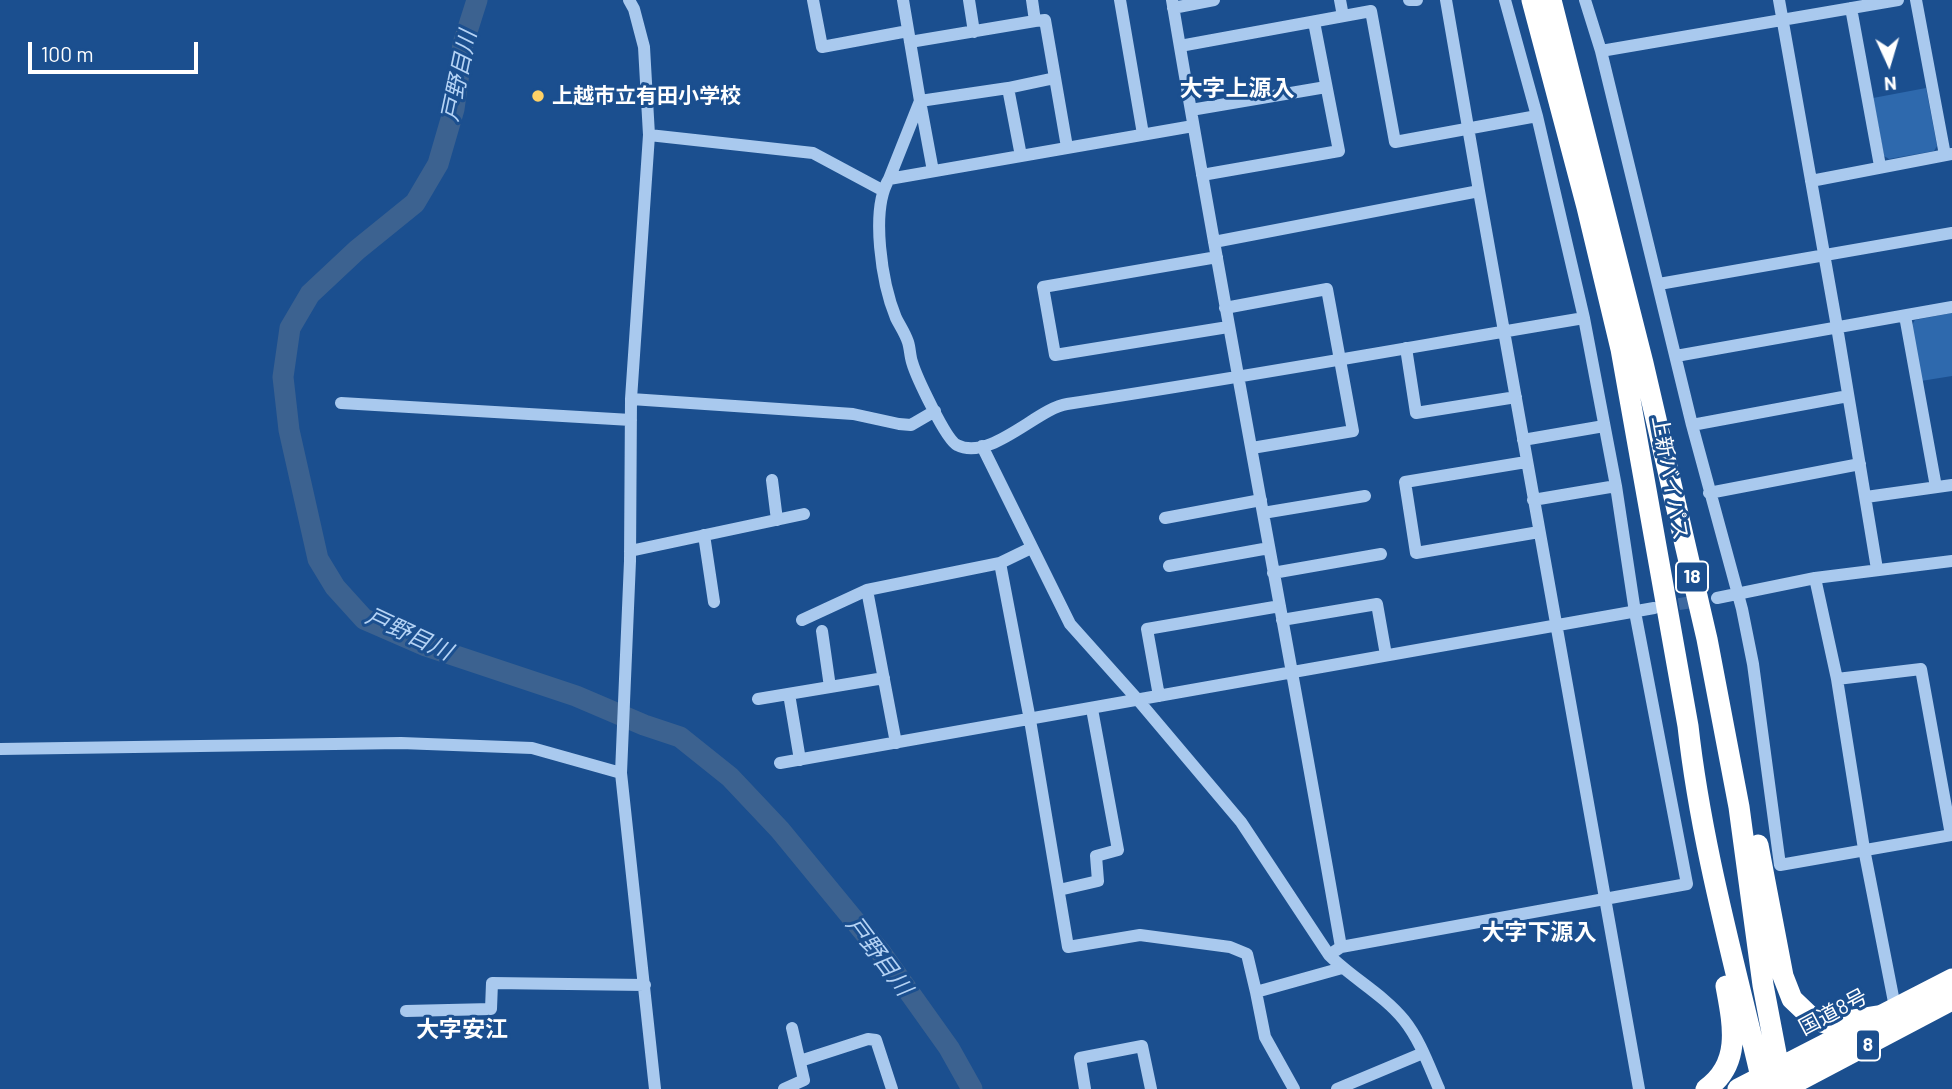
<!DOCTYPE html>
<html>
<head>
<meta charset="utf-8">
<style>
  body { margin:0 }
  #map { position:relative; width:1952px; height:1089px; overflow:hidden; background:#1b4f8f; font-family:Barlow,sans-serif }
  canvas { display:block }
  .north { position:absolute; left:1854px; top:28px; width:70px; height:70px; -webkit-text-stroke:5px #1b4f8f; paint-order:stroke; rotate:176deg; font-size:19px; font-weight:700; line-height:28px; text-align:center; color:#fff }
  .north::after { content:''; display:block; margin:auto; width:24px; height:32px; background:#fff; clip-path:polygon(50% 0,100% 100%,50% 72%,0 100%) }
  .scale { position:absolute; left:28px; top:42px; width:170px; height:32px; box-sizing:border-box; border:4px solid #fff; border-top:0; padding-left:9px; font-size:21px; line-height:24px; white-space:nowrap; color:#fff; -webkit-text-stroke:5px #1b4f8f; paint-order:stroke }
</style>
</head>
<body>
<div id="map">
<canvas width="1952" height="1089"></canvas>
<div class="north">N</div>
<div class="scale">100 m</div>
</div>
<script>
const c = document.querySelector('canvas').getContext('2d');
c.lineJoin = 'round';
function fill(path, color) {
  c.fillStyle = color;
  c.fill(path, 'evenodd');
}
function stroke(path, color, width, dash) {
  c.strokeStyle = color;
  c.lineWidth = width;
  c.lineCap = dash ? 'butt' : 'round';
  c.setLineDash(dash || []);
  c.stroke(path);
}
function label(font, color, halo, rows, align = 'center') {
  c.font = font + ' Barlow,"Noto Sans JP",sans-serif';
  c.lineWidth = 6;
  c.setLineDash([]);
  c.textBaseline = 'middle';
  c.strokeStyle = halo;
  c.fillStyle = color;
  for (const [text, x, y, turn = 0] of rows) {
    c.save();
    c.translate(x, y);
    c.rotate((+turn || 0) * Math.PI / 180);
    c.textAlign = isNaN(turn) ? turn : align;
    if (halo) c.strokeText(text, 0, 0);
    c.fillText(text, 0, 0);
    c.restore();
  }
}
fill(new Path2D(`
  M 1926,88 L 1937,146 L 1934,151 L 1889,159 L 1884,156 L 1873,98 Z
  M 1952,313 L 1952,376 L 1921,381 L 1912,325 L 1915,320 Z`), '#2e69ad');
stroke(new Path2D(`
  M 477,0 L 463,44 L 454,109 L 438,164 L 415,203 L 357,250 L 310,294 L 290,328 L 283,377 L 289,430 L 318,559 L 335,587 L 364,619 L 426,646 L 576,696 L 644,725 L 680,737 L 730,777 L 780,830 L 882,954 L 949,1048 L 972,1089`), '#3c6290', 21);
stroke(new Path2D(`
  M 1661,607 L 1717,598`), '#3d69a0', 12, [12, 6]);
stroke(new Path2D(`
  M 629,0 L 634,9 L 644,47 L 649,135 L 631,399 L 630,561 L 621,773 L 655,1089
  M 813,0 L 822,47 L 908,31
  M 903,0 L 920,101 L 889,179 C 870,210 882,284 896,318 C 900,326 905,333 908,342 C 910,348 910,356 912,362 C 916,376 946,440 957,445 C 990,462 1038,408 1067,404 C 1240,378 1411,347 1584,318 L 1537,116 L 1505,0
  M 969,0 L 974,32
  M 1032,0 L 1035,21 L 1045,20 L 1067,147
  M 1120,0 L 1143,134
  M 1172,0 C 1225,316 1286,631 1341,947
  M 1340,0 L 1343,16
  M 1409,0 L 1417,0
  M 1446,0 L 1479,191
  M 1585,0 L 1601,51 L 1692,425 L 1742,609 L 1753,664 L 1780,865 L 1952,835
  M 1779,0 L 1837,327 L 1877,569
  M 1916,0 L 1945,155
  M 1173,8 L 1214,0
  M 1851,8 L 1880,166
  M 910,42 L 1035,21
  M 1180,46 L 1371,11 L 1395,142 L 1537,116
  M 1601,51 L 1898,0
  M 1008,88 L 1021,156
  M 1191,110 L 1326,87
  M 649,135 L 813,153 L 882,190
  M 933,171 L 920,101 L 1008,88 L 1055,78
  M 1202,175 L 1339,151 L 1314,22
  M 889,179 L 1193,126
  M 1811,181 L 1952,154
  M 1214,242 L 1479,191 L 1639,1089
  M 1217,257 L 1043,287 L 1055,355 L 1228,327
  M 1659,284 L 1952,233
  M 1225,308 L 1327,289 L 1353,431 L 1252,448
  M 1905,316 L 1936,487
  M 1406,348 L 1416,413 L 1516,397
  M 1676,356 L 1952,307
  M 631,399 L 853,414 L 899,424 L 911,425 L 935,411
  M 341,403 L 631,420
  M 1692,425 L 1848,396
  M 1523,440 L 1604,426
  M 982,446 L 1070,624 L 1138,700 L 1241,822 L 1329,955 C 1352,978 1384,995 1404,1020 C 1420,1040 1429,1066 1439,1089
  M 1526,462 L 1405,482 L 1416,553 L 1539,532
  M 772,480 L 777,520
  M 1709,493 L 1860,464
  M 1866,497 L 1952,485
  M 1533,500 L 1616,486
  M 1263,513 L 1365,496
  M 1165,518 L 1261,500
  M 704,535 L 714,602
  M 1031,548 L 1000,563 L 1030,720 L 1068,947 L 1140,935 L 1230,947 L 1247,954 L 1256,992 L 1342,968
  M 630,551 L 804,514
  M 1169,566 L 1269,548
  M 1273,573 L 1381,554
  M 1815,578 L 1837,679 L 1864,849 L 1895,1007
  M 867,590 L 896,743
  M 1717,598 L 1815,578 L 1952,561
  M 802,620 L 867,590 L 1000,563
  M 1282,620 L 1377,604 L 1386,655
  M 822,631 L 830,687
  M 1837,679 L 1921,669 L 1951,835
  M 789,694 L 800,760
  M 1159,696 L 1147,629 L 1280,606
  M 758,699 L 884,678
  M 0,749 L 401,743 L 532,748 L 621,773
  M 780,763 L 1654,608
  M 1059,890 L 1098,881 L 1096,856 L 1118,850 L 1092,709
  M 1329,955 L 1341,947 L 1687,884 L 1635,612 L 1616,486 L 1584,318
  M 1256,992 L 1265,1037 L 1294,1089
  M 406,1011 L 491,1009 L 492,983 L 645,985
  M 800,1061 L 868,1039 L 876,1040 L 892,1089
  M 784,1089 L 804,1080 L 792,1028
  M 1085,1089 L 1080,1058 L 1142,1046 L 1151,1089
  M 1337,1089 L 1423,1053`), '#a9c9ee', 12);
stroke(new Path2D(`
  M 1532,0 L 1587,207 L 1621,349 L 1688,726 C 1701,844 1734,961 1761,1077 L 1772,1089
  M 1551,0 L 1643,363 L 1707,639 L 1739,807 L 1763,985 L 1779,1069 L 1776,1089
  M 1758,845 L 1783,976 L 1792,999 L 1813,1019 L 1828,1024 L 1877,1016
  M 1706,1089 C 1742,1064 1733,1024 1726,986
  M 1738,1089 L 1952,979
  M 1783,1089 L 1952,1000`), '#fff', 21);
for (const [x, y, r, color] of [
  [538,96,7,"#ffd166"]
]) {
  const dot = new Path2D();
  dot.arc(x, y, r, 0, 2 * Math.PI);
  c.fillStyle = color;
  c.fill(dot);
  stroke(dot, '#1b4f8f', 2.5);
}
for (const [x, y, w] of [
  [1692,577,32],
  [1868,1045,24]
]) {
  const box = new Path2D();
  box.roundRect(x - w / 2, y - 15.5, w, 31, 5);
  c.fillStyle = '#1b4f8f';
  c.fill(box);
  stroke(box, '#fff', 2);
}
label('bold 19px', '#fff', null, [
  ["18",1692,577],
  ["8",1868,1045]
]);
label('bold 21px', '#fff', '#1b4f8f', [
  ["上越市立有田小学校",552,96]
], 'left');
label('21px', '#fff', '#1b4f8f', [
  ["上新バイパス",1670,478,80],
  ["国道8号",1833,1012,-28]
]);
label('italic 23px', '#b5d3f5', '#1b4f8f', [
  ["戸野目川",459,76,-78],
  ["戸野目川",409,634,25],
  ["戸野目川",879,956,53]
]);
label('bold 23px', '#fff', '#1b4f8f', [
  ["大字上源入",1237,88],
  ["大字下源入",1539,932],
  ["大字安江",462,1029]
]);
</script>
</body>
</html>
